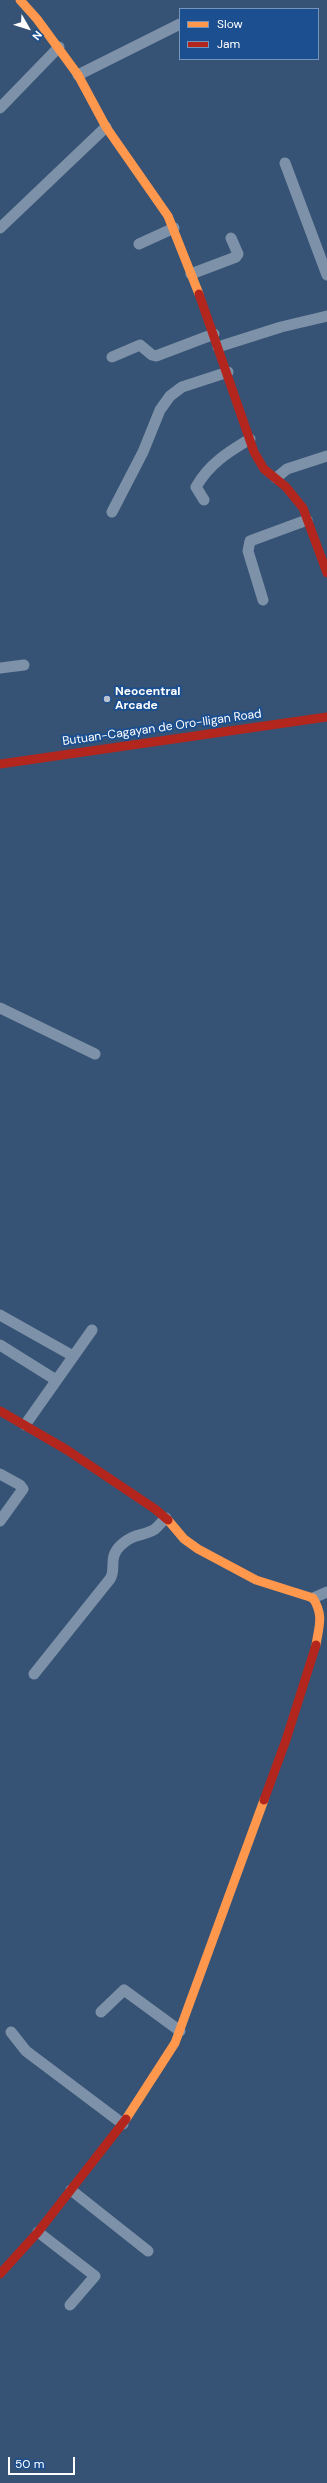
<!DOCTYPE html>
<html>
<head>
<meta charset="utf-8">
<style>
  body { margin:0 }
  #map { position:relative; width:327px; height:2483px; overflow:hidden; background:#365274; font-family:"DM Sans",sans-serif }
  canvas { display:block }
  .legend { position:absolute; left:179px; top:8px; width:140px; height:52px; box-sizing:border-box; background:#1b4f8f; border:1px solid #7695bc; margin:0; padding:5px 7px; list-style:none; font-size:12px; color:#fff }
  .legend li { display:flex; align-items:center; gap:8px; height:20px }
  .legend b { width:20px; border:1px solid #7695bc }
  .north { position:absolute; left:8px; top:8px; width:40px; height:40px; -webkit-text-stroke:3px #1b4f8f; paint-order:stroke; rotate:129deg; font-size:11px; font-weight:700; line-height:16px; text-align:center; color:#fff }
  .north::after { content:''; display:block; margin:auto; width:14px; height:18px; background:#fff; clip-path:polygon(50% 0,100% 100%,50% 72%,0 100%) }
  .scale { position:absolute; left:8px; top:2457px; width:67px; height:18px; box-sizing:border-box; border:2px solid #fff; border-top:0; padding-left:5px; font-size:12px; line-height:14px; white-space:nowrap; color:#fff; -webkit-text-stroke:3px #1b4f8f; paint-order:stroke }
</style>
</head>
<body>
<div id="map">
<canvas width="327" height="2483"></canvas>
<ul class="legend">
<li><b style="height:5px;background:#ff974d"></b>Slow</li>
<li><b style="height:5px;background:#b3261e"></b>Jam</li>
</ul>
<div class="north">N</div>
<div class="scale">50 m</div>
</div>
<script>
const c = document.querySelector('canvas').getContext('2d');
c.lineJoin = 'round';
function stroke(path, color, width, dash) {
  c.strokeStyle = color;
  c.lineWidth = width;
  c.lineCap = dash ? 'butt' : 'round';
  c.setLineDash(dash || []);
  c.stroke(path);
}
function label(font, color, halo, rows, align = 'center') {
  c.font = font + ' "DM Sans",sans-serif';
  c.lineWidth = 4;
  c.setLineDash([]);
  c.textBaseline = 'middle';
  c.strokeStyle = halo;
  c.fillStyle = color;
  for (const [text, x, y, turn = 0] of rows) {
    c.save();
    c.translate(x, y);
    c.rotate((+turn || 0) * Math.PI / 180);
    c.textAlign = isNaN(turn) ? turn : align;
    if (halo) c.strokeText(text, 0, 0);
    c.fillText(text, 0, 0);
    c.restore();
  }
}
stroke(new Path2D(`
  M 78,75 L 180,24
  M 0,108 L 59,47
  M 285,163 L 327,275
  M 0,228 L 106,127
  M 139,244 L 174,228
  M 191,274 L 236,257 L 238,254 L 231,238
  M 218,347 L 281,327 L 327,316
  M 112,357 L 140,345 L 152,355 L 156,356 L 214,334
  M 276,478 L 287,469 L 327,456
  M 204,500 L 196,487 C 209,464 228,452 250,439
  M 112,512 L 143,452 L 160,410 L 170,396 L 182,387 L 228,372
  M 263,600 L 248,551 L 250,541 L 307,520
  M 0,668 L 24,665
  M 0,1008 L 95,1054
  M 0,1315 L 73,1356
  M 0,1345 L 56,1380
  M 25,1425 L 92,1330
  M 0,1474 L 20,1485 L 23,1489 L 0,1521
  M 313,1598 L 327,1592
  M 34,1674 L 110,1579 C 117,1569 107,1558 121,1545 C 133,1533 145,1536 155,1529 C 159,1526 162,1521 166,1518
  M 101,2012 L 124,1990 L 180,2031
  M 11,2032 L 26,2051 L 123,2124
  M 71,2190 L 148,2251
  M 38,2232 L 95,2276 L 70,2305`), '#7d92a8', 11);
stroke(new Path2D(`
  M 20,0 L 37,19 L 78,75 L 106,127 L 168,216 L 199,294
  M 168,1520 L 184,1539 L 198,1549 L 256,1580 L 313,1598 C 324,1616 319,1625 316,1645
  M 126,2119 L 175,2043 L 264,1800`), '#ff974d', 9);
stroke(new Path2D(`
  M 199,294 L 254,452 L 264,469 L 286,487 L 303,508 L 327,573
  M 0,764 L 327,717
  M 0,1411 L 67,1450 L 155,1509 L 168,1520
  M 264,1800 L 286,1740 L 316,1645
  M 0,2274 L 38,2232 L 126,2119`), '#b3261e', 9);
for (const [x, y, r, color] of [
  [107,699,4,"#b9c2ce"]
]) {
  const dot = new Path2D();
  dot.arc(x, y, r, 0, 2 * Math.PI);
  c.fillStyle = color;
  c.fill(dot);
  stroke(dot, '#1b4f8f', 1.5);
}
label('bold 12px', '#fff', '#1b4f8f', [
  ["Neocentral",115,692],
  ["Arcade",115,706]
], 'left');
label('12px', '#fff', '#1b4f8f', [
  ["Butuan-Cagayan de Oro-Iligan Road",162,728,-8]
]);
</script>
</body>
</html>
